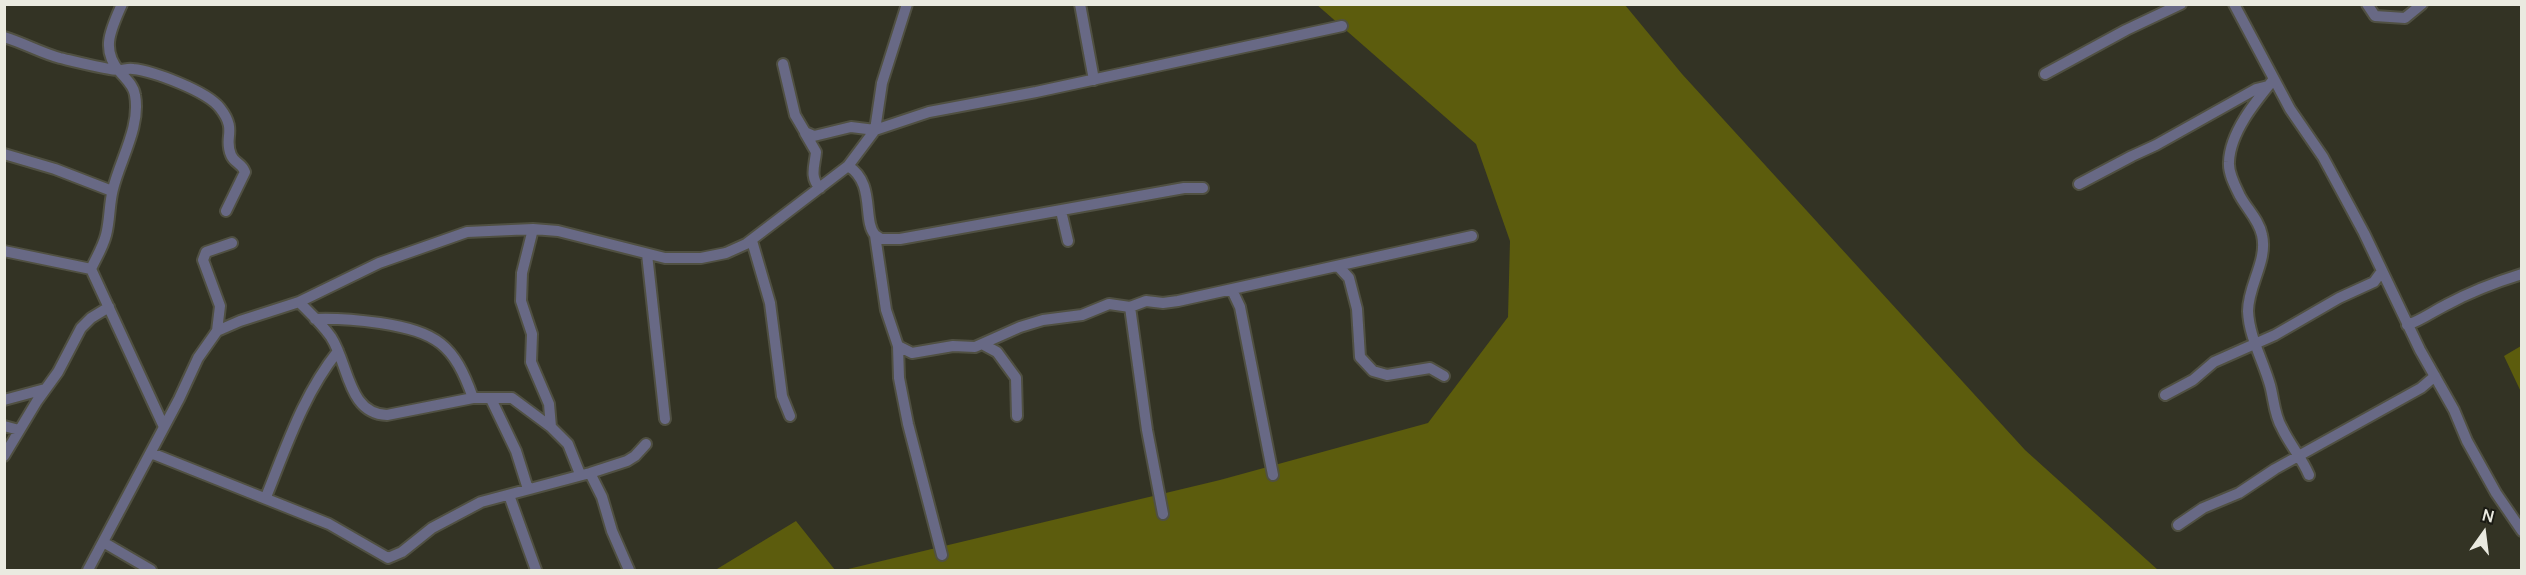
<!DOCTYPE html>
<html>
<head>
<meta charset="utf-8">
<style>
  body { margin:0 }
  #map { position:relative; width:2526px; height:575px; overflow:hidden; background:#333324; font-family:Manrope,sans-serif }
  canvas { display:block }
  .frame { position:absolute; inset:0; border:6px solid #eaeae0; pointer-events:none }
  .north { position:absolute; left:2454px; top:503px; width:60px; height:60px; -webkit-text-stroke:4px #1a1a13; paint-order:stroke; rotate:14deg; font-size:16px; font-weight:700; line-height:24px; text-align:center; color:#eaeae0 }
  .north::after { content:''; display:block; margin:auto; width:21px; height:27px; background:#eaeae0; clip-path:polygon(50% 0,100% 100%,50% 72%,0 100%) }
</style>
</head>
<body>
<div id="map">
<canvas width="2526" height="575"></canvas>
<div class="frame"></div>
<div class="north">N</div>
</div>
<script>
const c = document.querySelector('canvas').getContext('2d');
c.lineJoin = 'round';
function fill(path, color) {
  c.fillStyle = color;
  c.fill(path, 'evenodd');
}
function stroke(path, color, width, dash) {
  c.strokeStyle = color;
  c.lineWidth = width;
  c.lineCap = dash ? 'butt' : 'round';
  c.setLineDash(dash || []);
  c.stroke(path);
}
fill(new Path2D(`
  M 1316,4 L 1625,5 L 1682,74 L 2025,450 L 2158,570 L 844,570 L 1220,480 L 1428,423 L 1508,317 L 1510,241 L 1476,144 Z
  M 2521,346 L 2521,392 L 2504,356 Z
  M 796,521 L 835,570 L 714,570 L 717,569 Z`), '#5c5c0d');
const minor = new Path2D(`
  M 1080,4 L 1094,80
  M 2234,4 L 2290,109 L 2323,157 L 2364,233 L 2420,350 L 2454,410 L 2467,441 L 2496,493 L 2522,531
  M 2367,4 L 2375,16 L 2405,18 L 2422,4
  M 4,37 C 24,43 41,53 60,58 C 73,61 108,70 119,70 C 124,70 128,68 133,69 C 153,71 207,91 220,108 C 238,131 223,137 231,155 C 234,163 242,163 245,172 L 226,211
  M 783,64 L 795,115 L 805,132 L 814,136 L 851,127 L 875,130 L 929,112 L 1036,92 L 1342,26
  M 2045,74 L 2126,30 L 2181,4
  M 2274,79 C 2256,101 2230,132 2229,162 C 2228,173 2235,186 2240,196 C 2247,209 2259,220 2262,235 C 2268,261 2248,285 2248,311 C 2249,337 2263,360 2270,385 C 2274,399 2274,415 2282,428 C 2290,445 2302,458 2309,475
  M 805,133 L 816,152 C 815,165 809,177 820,188
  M 4,154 L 55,169 L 112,191
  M 848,166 C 876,183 862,220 875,235 L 886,310 L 898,346 L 899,378 L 908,424 L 942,555
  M 2079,184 L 2132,156 L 2156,145 L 2256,89 L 2268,86
  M 1061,211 L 1068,241
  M 533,229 L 522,273 L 521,301 L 532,334 L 531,362 L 549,404 L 551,427
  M 875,235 L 881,239 L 900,239 L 1184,188 L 1203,188
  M 752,241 L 770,303 L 782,396 L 790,416
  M 4,251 L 91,269 L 164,427
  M 647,254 L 665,419
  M 1338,266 L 1349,278 L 1357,309 L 1360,357 L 1373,371 L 1387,375 L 1430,368 L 1444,376
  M 91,269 C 96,258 103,247 106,235 C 110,220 109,204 113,189 C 120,160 141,126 135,95 C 134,86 126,79 120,72 C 100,50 111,29 122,4
  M 1232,290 L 1240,307 L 1273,475
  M 299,302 C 310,313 322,324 331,337 C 349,365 348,414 387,415 L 473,398 L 512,398 L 551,427 L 568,444 L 580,474
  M 1130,307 L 1147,430 L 1163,514
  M 315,319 C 338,318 358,320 380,323 C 437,332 454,344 473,398
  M 2407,325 C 2422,320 2432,312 2446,305 C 2470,292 2496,282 2522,274
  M 217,331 L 220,306 L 203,260 L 206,252 L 232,243
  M 984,345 L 997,352 L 1016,378 L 1017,416
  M 898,346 L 912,353 L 953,346 L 975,347 L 1020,327 L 1043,320 L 1082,315 L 1109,304 L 1130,307 L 1146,301 L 1163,303 L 1178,301 L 1472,236
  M 2165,395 L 2193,380 L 2214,362 L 2275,335 L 2339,298 L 2374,282 L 2382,271
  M 491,399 L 516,451 L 528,489
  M 4,400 L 45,389
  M 4,426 L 19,430
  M 151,453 L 329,524 L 388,558 L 402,552 L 432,528 L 481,502 L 590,473 L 627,461 L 635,456 L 646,444
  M 4,456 L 37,401 L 58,372 L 81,328 L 91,318 L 109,307
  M 590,473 L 602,497 L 612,531 L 629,570
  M 509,495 L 536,570
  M 266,497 C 287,445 303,395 338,351
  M 2178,525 L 2203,508 L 2239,493 L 2275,469 L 2421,388 L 2435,376
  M 103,542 L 151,570
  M 88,570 L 179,399 L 198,358 L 217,331 L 240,321 L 299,302 L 379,263 L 467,232 L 533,229 L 558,231 L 665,258 L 701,258 L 726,253 L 746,244 L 848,166 L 875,130 L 882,83 L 907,4`);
stroke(minor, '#505042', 14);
stroke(minor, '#686985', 10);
</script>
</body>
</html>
